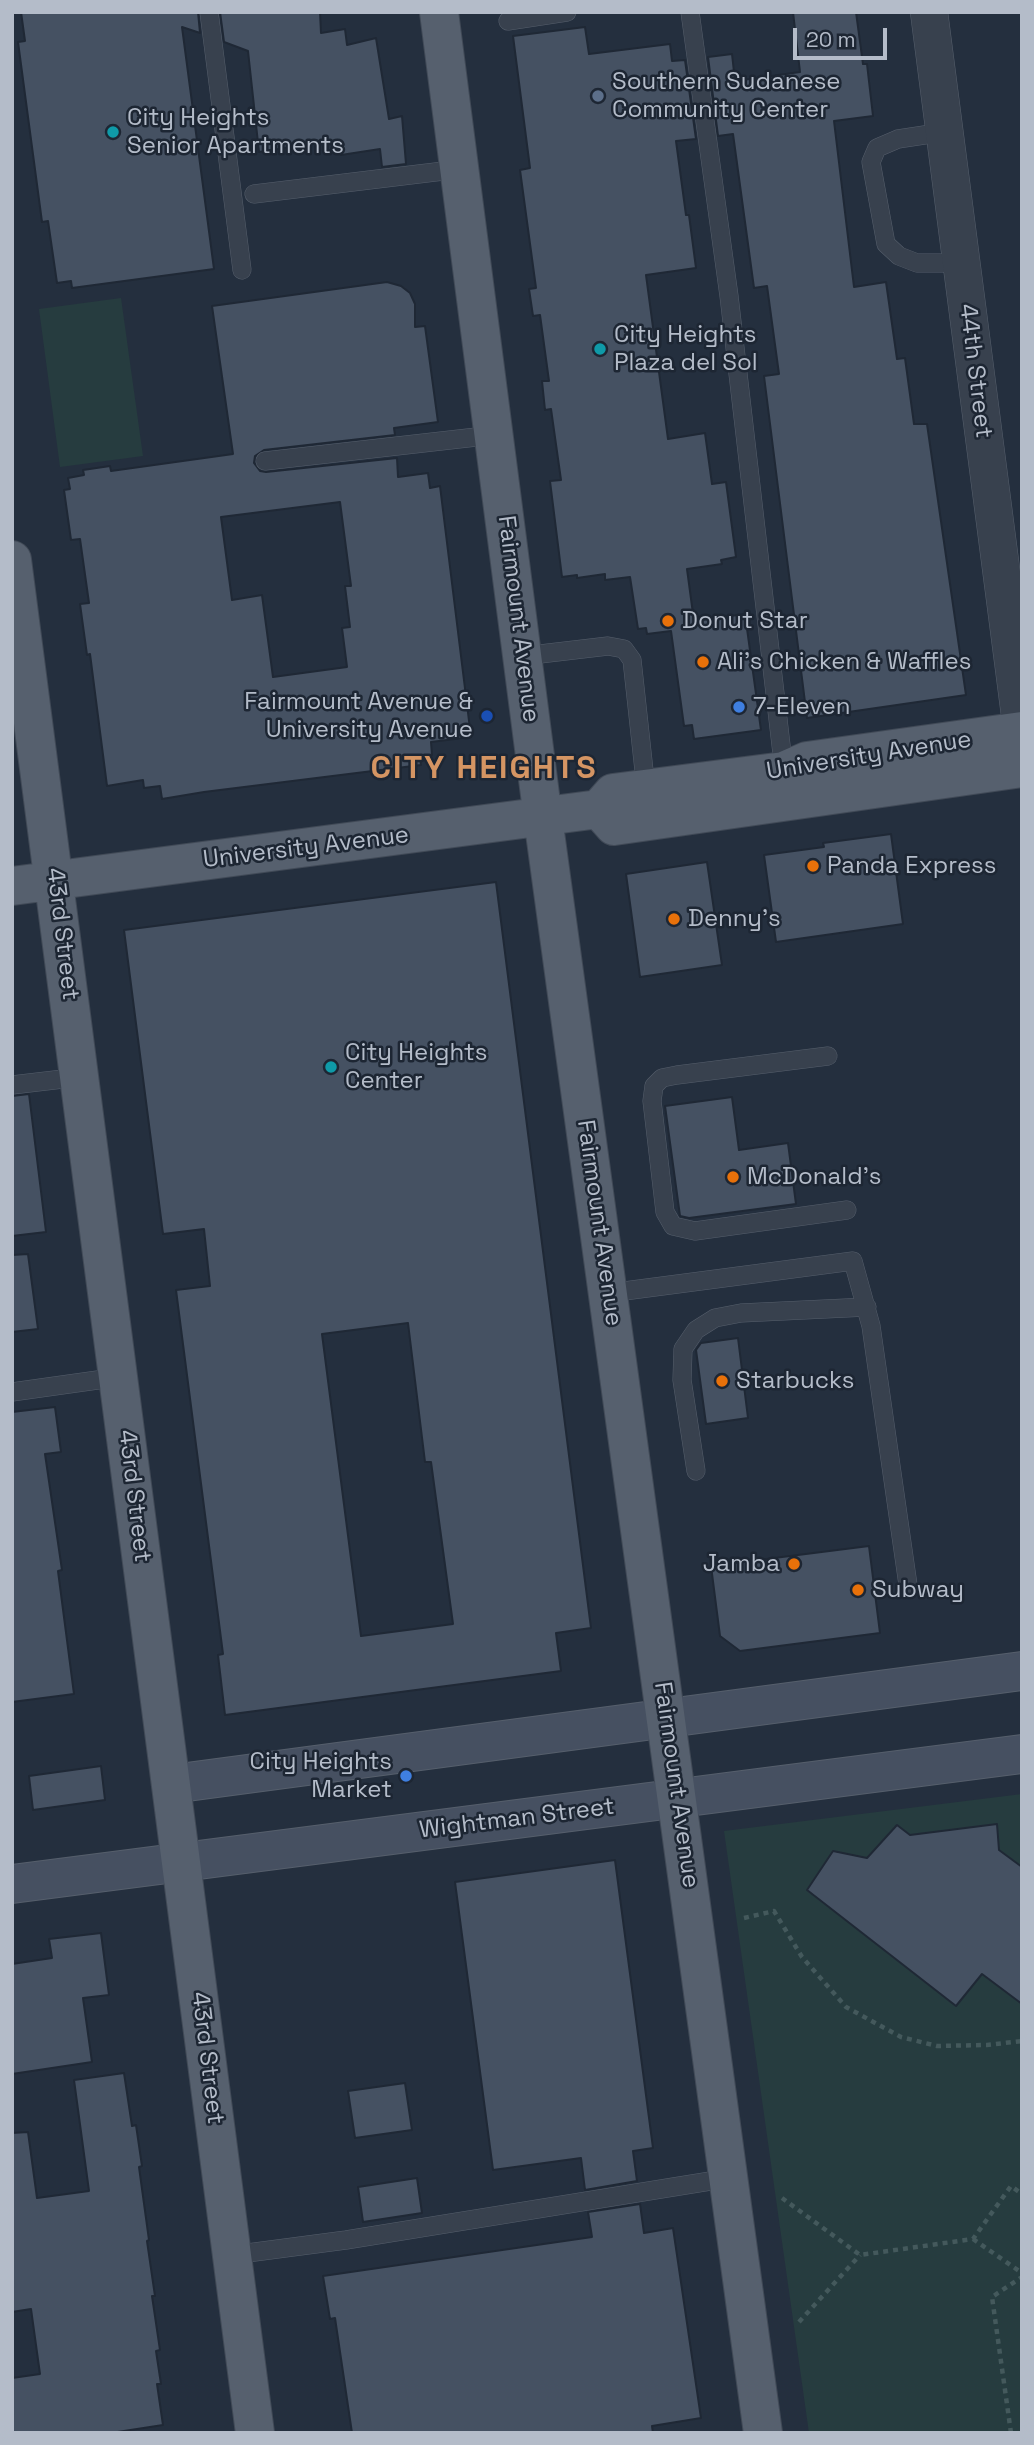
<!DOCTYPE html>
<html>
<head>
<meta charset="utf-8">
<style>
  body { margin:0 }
  #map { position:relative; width:1034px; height:2445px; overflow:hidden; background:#242f3e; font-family:"Space Grotesk",sans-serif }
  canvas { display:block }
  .frame { position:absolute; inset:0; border:14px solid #b4bcc9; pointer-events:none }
  .scale { position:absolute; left:793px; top:28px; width:94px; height:32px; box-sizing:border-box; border:4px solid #b4bcc9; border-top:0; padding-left:9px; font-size:21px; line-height:24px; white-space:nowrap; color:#b4bcc9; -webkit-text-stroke:5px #1d2633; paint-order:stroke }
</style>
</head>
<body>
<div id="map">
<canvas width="1034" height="2445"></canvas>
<div class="frame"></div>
<div class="scale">20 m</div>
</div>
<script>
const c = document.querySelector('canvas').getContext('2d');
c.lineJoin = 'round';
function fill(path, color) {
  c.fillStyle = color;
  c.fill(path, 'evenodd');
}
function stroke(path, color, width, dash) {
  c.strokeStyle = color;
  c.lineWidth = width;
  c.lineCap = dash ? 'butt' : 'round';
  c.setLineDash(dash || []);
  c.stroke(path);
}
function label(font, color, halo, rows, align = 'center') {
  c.font = font + ' "Space Grotesk",sans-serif';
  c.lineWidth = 5;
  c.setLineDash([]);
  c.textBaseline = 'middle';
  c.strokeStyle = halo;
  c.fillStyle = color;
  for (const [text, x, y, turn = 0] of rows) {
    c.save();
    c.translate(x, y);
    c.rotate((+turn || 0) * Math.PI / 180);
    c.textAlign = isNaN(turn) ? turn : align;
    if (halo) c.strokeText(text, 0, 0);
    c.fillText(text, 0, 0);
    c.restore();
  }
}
fill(new Path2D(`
  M 121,298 L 143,456 L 60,467 L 39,309 Z
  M 1022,1794 L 1022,2433 L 809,2433 L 724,1831 Z`), '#263c3f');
const building = new Path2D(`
  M 21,12 L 198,12 L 200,33 L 182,27 L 214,269 L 72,288 L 71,281 L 57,283 L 48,221 L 42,222 L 18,42 L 25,41 Z
  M 220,12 L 320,12 L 321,33 L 345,29 L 347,45 L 376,38 L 389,119 L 402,116 L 406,164 L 382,167 L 380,149 L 341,155 L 338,140 L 259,152 L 248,51 L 224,42 Z
  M 793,12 L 856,12 L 863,64 L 867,64 L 873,116 L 834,121 L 854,287 L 886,282 L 897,359 L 905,358 L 914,424 L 927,424 L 966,695 L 807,718 L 764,376 L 779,374 L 767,286 L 754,288 L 733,134 L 718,136 L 708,57 L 732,54 L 735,81 L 800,72 Z
  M 585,27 L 589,54 L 670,44 L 672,61 L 685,60 L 696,139 L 676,141 L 686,215 L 689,215 L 696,268 L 646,275 L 668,439 L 705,433 L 712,484 L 726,482 L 736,557 L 721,560 L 722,564 L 687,569 L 694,621 L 745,614 L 761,730 L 694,739 L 692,725 L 684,726 L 671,631 L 647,634 L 646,628 L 638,629 L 630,577 L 605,580 L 605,574 L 577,578 L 577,575 L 562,577 L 550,481 L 561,480 L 551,409 L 545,410 L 542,381 L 549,381 L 540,315 L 533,316 L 529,289 L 536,288 L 520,170 L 530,168 L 513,36 Z
  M 387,282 L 401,286 L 410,293 L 415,304 L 415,327 L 425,326 L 438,422 L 394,428 L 395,435 L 264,450 L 255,456 L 254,463 L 260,471 L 266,472 L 397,458 L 398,477 L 428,473 L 430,488 L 440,486 L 471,737 L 431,742 L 432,755 L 420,757 L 421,765 L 204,792 L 162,799 L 160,786 L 144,788 L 143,780 L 107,786 L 90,654 L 87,655 L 80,604 L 89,603 L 80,539 L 71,540 L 64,490 L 70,489 L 68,478 L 84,475 L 83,470 L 110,466 L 111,471 L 233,454 L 212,306 ZM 340,502 L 351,586 L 345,586 L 350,627 L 342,628 L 347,667 L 273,677 L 262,595 L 232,600 L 221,517 Z
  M 891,834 L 903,924 L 776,942 L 764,855 L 824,847 L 823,843 Z
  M 707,862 L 722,965 L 640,977 L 626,874 Z
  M 496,882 L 591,1628 L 556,1633 L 561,1671 L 225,1715 L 218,1655 L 223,1654 L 176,1290 L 210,1286 L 204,1229 L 163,1234 L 124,930 ZM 408,1323 L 425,1462 L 431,1462 L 453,1624 L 361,1636 L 322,1334 Z
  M 29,1094 L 46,1232 L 12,1236 L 12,1096 Z
  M 732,1097 L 739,1150 L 788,1143 L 796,1204 L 689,1218 L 680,1216 L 665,1106 Z
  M 28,1254 L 38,1329 L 12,1332 L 12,1255 Z
  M 738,1338 L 748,1418 L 706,1424 L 696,1350 L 701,1343 Z
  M 55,1407 L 61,1452 L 45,1454 L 62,1570 L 58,1571 L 74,1694 L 12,1702 L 12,1412 Z
  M 869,1546 L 880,1633 L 740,1651 L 720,1636 L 711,1566 Z
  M 101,1766 L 105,1800 L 33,1810 L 29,1776 Z
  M 997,1824 L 999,1850 L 1022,1867 L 1022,2004 L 982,1974 L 956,2006 L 807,1890 L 833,1851 L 867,1858 L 897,1825 L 910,1835 Z
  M 615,1860 L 653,2148 L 633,2151 L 637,2181 L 585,2190 L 581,2158 L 493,2170 L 455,1882 Z
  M 101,1933 L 109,1995 L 83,1998 L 92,2062 L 12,2074 L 12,1964 L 52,1958 L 49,1939 Z
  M 124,2073 L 132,2126 L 136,2125 L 142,2166 L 139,2167 L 149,2240 L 147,2241 L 155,2296 L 152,2296 L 160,2350 L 156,2351 L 161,2384 L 157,2384 L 163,2425 L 111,2433 L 12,2433 L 12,2378 L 40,2374 L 31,2309 L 12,2312 L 12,2133 L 28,2132 L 37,2198 L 89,2191 L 74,2080 Z
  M 405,2083 L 412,2130 L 355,2138 L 348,2091 Z
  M 417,2178 L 422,2213 L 363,2222 L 358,2187 Z
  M 640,2204 L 644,2233 L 673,2228 L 701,2418 L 652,2426 L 653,2433 L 352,2433 L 335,2318 L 330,2319 L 323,2276 L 592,2237 L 588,2212 Z`);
fill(building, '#455162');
stroke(building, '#1f2835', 2);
const lane = new Path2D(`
  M 209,12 L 242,270
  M 690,12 L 729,296 L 784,771
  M 508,21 L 567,12
  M 944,132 L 898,139 L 877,148 L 871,162 L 886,244 L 899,256 L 917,263 L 961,263
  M 254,194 L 460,169
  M 265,461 L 494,435
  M 523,656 L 608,646 L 624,649 L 632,660 L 646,789
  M 828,1056 L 677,1075 L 662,1078 L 654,1086 L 652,1101 L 665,1212 L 673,1226 L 695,1231 L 847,1210
  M 12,1085 L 80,1077
  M 609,1293 L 853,1261 L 871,1326 L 908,1585
  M 12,1392 L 119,1377
  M 696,1471 L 682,1380 L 683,1349 L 696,1330 L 715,1318 L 741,1313 L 867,1307
  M 232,2255 L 346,2240 L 729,2178`);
const street = new Path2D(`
  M 929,12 L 1022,731`);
const secondary = new Path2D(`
  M 172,1784 L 1022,1671
  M 12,1884 L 1022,1754`);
const primary = new Path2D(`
  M 439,12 L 543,818 L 763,2433
  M 12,560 L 255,2433
  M 599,809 L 614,826 L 1022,768
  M 12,886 L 599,809 L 613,793 L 784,771 L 807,761 L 1022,731`);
stroke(lane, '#565f6c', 19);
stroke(street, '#565f6c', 38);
stroke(secondary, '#565f6c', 40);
stroke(primary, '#414a57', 40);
stroke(new Path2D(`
  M 744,1918 L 774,1911 L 802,1957 L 846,2007 L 901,2037 L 937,2046 L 987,2045 L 1022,2041
  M 782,2198 L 860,2255 L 973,2239 L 1011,2186 L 1022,2194
  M 973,2239 L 1022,2273
  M 799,2322 L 860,2255
  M 1011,2433 L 992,2297 L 1022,2277`), '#44595c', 4.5, [5, 5]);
stroke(lane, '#38414e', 18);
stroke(street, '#38414e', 37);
stroke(secondary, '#465061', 38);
stroke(primary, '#56606e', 38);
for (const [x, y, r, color] of [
  [598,96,7,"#5c6f8a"],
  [113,132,7,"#0f9aa8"],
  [600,349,7,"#0f9aa8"],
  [668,621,7,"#e8710a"],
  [703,662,7,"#e8710a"],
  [739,707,7,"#3f7fe0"],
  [487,716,7,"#1a4fb4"],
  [813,866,7,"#e8710a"],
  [674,919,7,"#e8710a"],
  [331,1067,7,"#0f9aa8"],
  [733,1177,7,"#e8710a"],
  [722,1381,7,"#e8710a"],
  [794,1564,7,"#e8710a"],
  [858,1590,7,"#e8710a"],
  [406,1776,7,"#3f7fe0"]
]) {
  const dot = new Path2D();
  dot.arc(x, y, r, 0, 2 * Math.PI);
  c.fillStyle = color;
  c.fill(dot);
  stroke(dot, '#1d2633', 2.5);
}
label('24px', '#b4bcc9', '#1d2633', [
  ["Southern Sudanese",612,82],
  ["Community Center",612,110],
  ["City Heights",127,118],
  ["Senior Apartments",127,146],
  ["City Heights",614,335],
  ["Plaza del Sol",614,363],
  ["Donut Star",682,621],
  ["Ali's Chicken & Waffles",717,662],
  ["Fairmount Avenue &",473,702,"right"],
  ["University Avenue",473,730,"right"],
  ["7-Eleven",753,707],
  ["Panda Express",827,866],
  ["Denny's",688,919],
  ["City Heights",345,1053],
  ["Center",345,1081],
  ["McDonald's",747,1177],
  ["Starbucks",736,1381],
  ["Jamba",780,1564,"right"],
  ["Subway",872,1590],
  ["City Heights",392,1762,"right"],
  ["Market",392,1790,"right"]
], 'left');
label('24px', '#b4bcc9', '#1d2633', [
  ["44th Street",975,371,83],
  ["Fairmount Avenue",518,619,83],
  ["University Avenue",869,756,-9],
  ["University Avenue",306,848,-7],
  ["43rd Street",62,934,83],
  ["Fairmount Avenue",599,1223,82],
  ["43rd Street",134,1496,83],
  ["Fairmount Avenue",676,1785,82],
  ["Wightman Street",517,1819,-7],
  ["43rd Street",207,2058,83]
]);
c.letterSpacing = '2px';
label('bold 32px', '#d59563', '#1d2633', [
  ["CITY HEIGHTS",484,769]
]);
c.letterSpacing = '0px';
</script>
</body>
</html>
